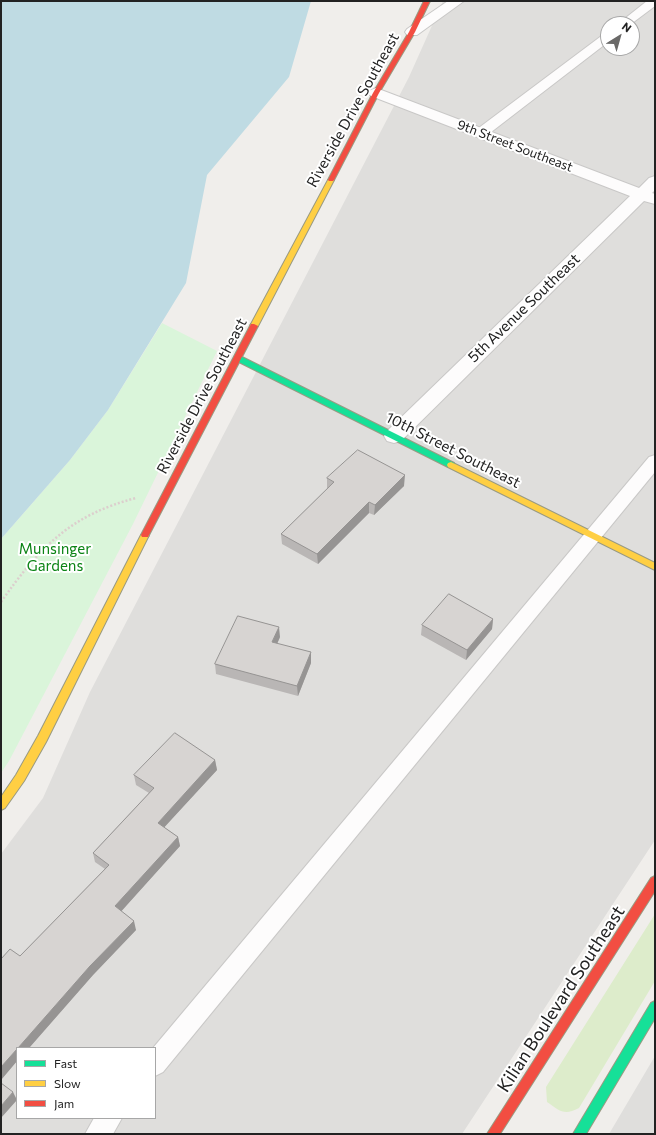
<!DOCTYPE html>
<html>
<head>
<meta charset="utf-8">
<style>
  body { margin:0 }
  #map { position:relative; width:656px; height:1135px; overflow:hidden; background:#f0eeeb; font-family:Commissioner,sans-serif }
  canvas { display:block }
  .frame { position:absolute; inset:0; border:2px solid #222; pointer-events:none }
  .legend { position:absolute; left:16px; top:1047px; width:140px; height:72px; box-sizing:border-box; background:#fff; border:1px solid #a7a7a7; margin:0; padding:5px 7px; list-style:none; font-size:12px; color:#222 }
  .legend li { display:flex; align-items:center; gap:8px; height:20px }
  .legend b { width:20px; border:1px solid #a7a7a7 }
  .north { position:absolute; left:600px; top:16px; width:40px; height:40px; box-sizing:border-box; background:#fff; border:1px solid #a7a7a7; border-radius:50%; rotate:37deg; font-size:11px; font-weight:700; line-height:16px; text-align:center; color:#222 }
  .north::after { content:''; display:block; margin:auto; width:14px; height:18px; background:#6a6968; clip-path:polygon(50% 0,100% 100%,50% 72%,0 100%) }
</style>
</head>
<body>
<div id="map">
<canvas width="656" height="1135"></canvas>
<div class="frame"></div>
<ul class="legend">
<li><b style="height:5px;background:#16e098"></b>Fast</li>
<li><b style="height:5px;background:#ffcf43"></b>Slow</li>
<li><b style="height:5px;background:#f24e42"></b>Jam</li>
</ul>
<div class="north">N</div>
</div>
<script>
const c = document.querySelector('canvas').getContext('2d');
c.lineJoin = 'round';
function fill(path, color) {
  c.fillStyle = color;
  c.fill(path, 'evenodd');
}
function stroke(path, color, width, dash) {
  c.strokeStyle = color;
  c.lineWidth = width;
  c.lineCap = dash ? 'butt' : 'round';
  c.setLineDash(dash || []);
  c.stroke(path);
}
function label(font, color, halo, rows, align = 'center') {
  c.font = font + ' Commissioner,sans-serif';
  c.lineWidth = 4;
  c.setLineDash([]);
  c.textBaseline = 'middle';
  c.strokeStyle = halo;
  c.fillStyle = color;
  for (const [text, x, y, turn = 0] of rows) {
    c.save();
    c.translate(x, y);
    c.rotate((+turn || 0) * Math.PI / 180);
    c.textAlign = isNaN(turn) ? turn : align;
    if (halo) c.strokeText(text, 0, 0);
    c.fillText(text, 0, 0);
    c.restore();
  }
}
fill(new Path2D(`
  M 443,1 L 655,1 L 655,840 L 462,1134 L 1,1134 L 1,854 L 43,798 L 90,692 L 409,77 ZM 608,24 L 632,24 L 632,48 L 608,48 ZM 17,1048 L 155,1048 L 155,1118 L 17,1118 Z
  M 655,1056 L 655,1134 L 609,1134 Z`), '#dfdedc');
fill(new Path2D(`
  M 655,914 L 655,981 L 579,1108 C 564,1116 560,1111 547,1102 L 546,1087 Z`), '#ddeccb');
fill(new Path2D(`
  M 162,323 L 217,351 L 133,524 L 9,761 L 1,773 L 1,539 L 70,460 L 108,410 Z`), '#daf5da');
fill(new Path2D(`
  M 1,1 L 311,1 L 289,77 L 207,175 L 186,283 L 108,410 L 70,460 L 1,539 Z`), '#bfdbe3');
const lane = new Path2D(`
  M 647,1 L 655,1 L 655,6 L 631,24 L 618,24 Z
  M 608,32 L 608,42 L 486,136 L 476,136 L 475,133 L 476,130 L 604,34 Z
  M 655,455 L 655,472 L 163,1072 L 155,1076 L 155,1048 L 153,1048 L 649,457 Z
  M 94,1118 L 122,1118 L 113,1134 L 85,1134 Z`);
const street = new Path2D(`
  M 448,1 L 464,1 L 417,35 L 407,35 L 405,32 L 407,29 Z
  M 376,88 L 639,188 L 649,178 L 655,176 L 655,190 L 652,193 L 655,194 L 655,204 L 644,201 L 401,441 L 394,443 L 387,441 L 384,436 L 387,431 L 630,196 L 371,96 L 368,93 L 371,90 Z`);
const fast = new Path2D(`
  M 238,355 L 454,463 L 455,465 L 454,467 L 448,467 L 235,360 L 234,358 Z
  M 655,1001 L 655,1018 L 586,1134 L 573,1134 L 651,1003 Z`);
const slow = new Path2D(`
  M 331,178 L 334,180 L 258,326 L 254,328 L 251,328 L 250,326 L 328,180 Z
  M 451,462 L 655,563 L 655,570 L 448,467 L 447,465 L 448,463 Z
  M 145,532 L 149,535 L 46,742 L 24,781 L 5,808 L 1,810 L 1,797 L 16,775 L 38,736 L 141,535 Z`);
const jam = new Path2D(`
  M 424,1 L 430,1 L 415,32 L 379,93 L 334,180 L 333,181 L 329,181 L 328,180 L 373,93 L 409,32 Z
  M 251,324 L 254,324 L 258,326 L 149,535 L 148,537 L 142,537 L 141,535 Z
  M 655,876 L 655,891 L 500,1134 L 487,1134 L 651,878 Z`);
stroke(lane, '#c9c8c7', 2);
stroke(street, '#c9c8c7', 2);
stroke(fast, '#999a82', 2);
stroke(slow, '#999a82', 2);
stroke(jam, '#999a82', 2);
stroke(new Path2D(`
  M 1,602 C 39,548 70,515 136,498`), '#dccecd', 2.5, [2, 2]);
fill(lane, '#fdfcfc');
fill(street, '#fdfcfc');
fill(fast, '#16e098');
fill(slow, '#ffcf43');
fill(jam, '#f24e42');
fill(new Path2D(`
  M 327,478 L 404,486 L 374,515 L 369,513 L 318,564 L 282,544 L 281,534 L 327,489 Z
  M 493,619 L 492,629 L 466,660 L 421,635 L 422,625 Z
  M 280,637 L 277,644 L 311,652 L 311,663 L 298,696 L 216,674 L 215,664 Z
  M 215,760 L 217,770 L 164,827 L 178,837 L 180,846 L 121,911 L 136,930 L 93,975 L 29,1048 L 17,1048 L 17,1061 L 1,1080 L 1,959 L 20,956 L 105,869 L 95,862 L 93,853 L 149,793 L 136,785 L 134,775 Z`), '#b9b6b5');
fill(new Path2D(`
  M 405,475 L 404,486 L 374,515 L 375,505 Z
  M 369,502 L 369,513 L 318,564 L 317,554 Z
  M 493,619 L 492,629 L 466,660 L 467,650 Z
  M 279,627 L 280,637 L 273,653 L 272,642 Z
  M 311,652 L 311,663 L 298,696 L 297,686 Z
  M 215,760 L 217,770 L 160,832 L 158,823 Z
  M 178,837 L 180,846 L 118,915 L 115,906 Z
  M 134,921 L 136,930 L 93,975 L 29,1048 L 18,1048 L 90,966 Z
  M 17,1049 L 17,1061 L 1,1080 L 1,1067 Z
  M 13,1092 L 17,1100 L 1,1118 L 1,1106 Z`), '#969493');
const building = new Path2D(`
  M 358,450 L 405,475 L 375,505 L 369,502 L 317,554 L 281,534 L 334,482 L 327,478 Z
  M 449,594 L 493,619 L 467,650 L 422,625 Z
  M 238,616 L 279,627 L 272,642 L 311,652 L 297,686 L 215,664 Z
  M 175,733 L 215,760 L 158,823 L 178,837 L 115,906 L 134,921 L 90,966 L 18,1048 L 17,1048 L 17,1049 L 1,1067 L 1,959 L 10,949 L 20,956 L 109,865 L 93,853 L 154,788 L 134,775 Z
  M 1,1083 L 13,1092 L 1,1106 Z`);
fill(building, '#d7d4d2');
stroke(building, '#969493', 1);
label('13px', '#222', '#fff', [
  ["9th Street Southeast",515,146,21]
]);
label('15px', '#222', '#fff', [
  ["Riverside Drive Southeast",353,110,-61],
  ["5th Avenue Southeast",524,308,-44],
  ["Riverside Drive Southeast",202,396,-62],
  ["10th Street Southeast",453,450,27]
]);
label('15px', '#0c8416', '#fff', [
  ["Munsinger",55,549],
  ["Gardens",55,566]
]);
label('18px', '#222', '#fff', [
  ["Kilian Boulevard Southeast",561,999,-57]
]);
</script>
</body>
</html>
